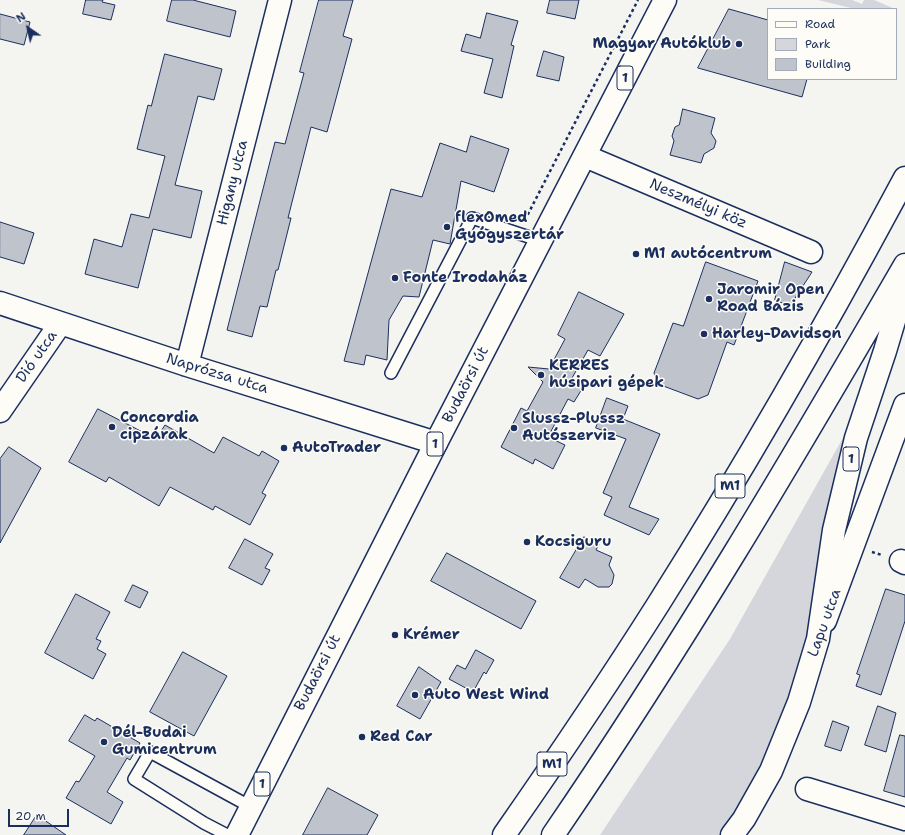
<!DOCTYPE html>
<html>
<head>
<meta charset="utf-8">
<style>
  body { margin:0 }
  #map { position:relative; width:905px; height:835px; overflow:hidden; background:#f4f4f1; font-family:"Shantell Sans",sans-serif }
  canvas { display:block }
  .legend { position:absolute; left:767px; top:8px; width:130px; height:72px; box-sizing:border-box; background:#fdfcf7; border:1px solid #a3aaba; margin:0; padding:5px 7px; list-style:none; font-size:12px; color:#1b2f5e }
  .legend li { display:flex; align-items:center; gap:8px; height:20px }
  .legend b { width:20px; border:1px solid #a3aaba }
  .north { position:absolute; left:8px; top:8px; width:40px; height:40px; -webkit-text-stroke:3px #fdfcf7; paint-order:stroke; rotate:326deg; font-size:11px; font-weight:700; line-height:16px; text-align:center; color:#1b2f5e }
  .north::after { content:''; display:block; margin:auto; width:14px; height:18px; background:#1b2f5e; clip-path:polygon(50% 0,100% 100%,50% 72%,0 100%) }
  .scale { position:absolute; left:8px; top:809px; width:61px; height:18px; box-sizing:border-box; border:2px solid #1b2f5e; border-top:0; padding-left:5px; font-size:12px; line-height:14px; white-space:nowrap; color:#1b2f5e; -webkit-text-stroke:3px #fdfcf7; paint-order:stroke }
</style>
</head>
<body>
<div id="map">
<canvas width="905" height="835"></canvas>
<ul class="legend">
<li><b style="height:5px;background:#fdfcf7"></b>Road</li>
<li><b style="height:11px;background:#d4d6db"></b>Park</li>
<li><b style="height:11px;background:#bfc3cc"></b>Building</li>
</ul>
<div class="north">N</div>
<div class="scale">20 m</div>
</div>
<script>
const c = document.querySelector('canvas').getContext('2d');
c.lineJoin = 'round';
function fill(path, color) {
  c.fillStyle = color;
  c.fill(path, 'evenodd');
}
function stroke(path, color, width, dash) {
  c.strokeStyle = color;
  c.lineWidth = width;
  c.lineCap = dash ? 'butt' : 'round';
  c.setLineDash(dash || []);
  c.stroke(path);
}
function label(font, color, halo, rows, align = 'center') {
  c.font = font + ' "Shantell Sans",sans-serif';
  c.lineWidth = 3;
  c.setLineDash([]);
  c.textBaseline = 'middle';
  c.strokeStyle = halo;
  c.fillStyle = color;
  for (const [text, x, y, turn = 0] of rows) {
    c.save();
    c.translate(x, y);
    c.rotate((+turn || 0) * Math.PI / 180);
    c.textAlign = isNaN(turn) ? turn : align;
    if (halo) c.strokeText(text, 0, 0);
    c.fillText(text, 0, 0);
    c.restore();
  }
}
fill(new Path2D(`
  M 818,0 L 852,0 L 862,4 L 864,0 L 874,0 L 895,9 L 855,9 Z
  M 876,379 L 818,639 L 732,835 L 600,835 L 730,639 Z`), '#d4d6db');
const building = new Path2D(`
  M 86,0 L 103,0 L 102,2 L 115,5 L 111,20 L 83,14 Z
  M 172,0 L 193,0 L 236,11 L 230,37 L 167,21 Z
  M 319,0 L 353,0 L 343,36 L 352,39 L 327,132 L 311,127 L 288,218 L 291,218 L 278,270 L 276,270 L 267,307 L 260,306 L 252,337 L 227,330 L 275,142 L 285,144 L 304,73 L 300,72 Z
  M 550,0 L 579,0 L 575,19 L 547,13 Z
  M 729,9 L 768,20 L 768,79 L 807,79 L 802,97 L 698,68 Z
  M 487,13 L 518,21 L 511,45 L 514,46 L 502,98 L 484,93 L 493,59 L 461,51 L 466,34 L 480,38 Z
  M 0,14 L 30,22 L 24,45 L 0,39 Z
  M 544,51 L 564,57 L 559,81 L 537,76 Z
  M 165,54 L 222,69 L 214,100 L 198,96 L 175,185 L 202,191 L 191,238 L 153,229 L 138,288 L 85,274 L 94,239 L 122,247 L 131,214 L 149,218 L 165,156 L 137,149 L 148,105 L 151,106 Z
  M 683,109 L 715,118 L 711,133 L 716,141 L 714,148 L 704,154 L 701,163 L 670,155 L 674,141 L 672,136 L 675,127 L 679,125 Z
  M 471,136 L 509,149 L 494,192 L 461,181 L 450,244 L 433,240 L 419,297 L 403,296 L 389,320 L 387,360 L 366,355 L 364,365 L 344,361 L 391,189 L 422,197 L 440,143 L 466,152 Z
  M 0,222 L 34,233 L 24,264 L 0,257 Z
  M 706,262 L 758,281 L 734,345 L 727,342 L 708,395 L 698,399 L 658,384 L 654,373 L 673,323 L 683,326 Z
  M 785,262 L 812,272 L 790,306 L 775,300 Z
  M 579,292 L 624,314 L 600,356 L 588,350 L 572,378 L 585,384 L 574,402 L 568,399 L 548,437 L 565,445 L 553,469 L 535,459 L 533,464 L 501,447 L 521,408 L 527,411 L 543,382 L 528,367 L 549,369 L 565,339 L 558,335 Z
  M 607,398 L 628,406 L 623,419 L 660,434 L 629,507 L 659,519 L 649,535 L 604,515 L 612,497 L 603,493 L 626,439 L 596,428 Z
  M 98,409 L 156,439 L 165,425 L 214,453 L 223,437 L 259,456 L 262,451 L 279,461 L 262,493 L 266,495 L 250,525 L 215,506 L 213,510 L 170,487 L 159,506 L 109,477 L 106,482 L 69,462 Z
  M 9,447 L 41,468 L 0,543 L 0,459 Z
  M 584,537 L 599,544 L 596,550 L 612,557 L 609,565 L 614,575 L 612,584 L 609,587 L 598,587 L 585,579 L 579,588 L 560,578 Z
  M 245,539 L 273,554 L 265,568 L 270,570 L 262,585 L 229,568 Z
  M 447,553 L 536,601 L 521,629 L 431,581 Z
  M 133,585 L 148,592 L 140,608 L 125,601 Z
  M 886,589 L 905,595 L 905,621 L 881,695 L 856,686 L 860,675 L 857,674 Z
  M 76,594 L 110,612 L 96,639 L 101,641 L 97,649 L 106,654 L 93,679 L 45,653 Z
  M 476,650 L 494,660 L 486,674 L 484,672 L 473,692 L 449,679 L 457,665 L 465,669 Z
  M 183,652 L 227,676 L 194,736 L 150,712 Z
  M 419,667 L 441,682 L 420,719 L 397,706 Z
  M 878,706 L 896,713 L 886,752 L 865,745 Z
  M 85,715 L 95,721 L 97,718 L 140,743 L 130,760 L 127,758 L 107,792 L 123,802 L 111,824 L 66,798 L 76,781 L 79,782 L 95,756 L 69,741 Z
  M 833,721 L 849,727 L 841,751 L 825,746 Z
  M 900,735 L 905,736 L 905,797 L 884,791 Z
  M 328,788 L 378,815 L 367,835 L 303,835 Z
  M 37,815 L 66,835 L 24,835 Z`);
fill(building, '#bfc3cc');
stroke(building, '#1b2f5e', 1);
const lane = new Path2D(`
  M 391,373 L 472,218 L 541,241
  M 227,835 L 204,823 L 134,779 L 150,752 L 251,807`);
const street = new Path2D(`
  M 585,156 L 811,252
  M 0,303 L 187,365 L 436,443
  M 187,365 L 280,0
  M 0,411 L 60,324
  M 901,561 L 905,563
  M 825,621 L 905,405
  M 807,789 L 905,819`);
const primary = new Path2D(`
  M 237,835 L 436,443 L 665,0
  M 504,835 C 557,759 609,682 659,603 C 746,465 828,322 905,178
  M 553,835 C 679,651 793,458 905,265
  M 732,835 L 744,819 L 771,771 L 799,702 L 818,639 L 834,530 L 856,438 L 885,351 L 905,284`);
stroke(lane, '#1b2f5e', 14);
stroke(street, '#1b2f5e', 25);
stroke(primary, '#1b2f5e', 25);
stroke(new Path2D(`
  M 525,220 L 638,0
  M 872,552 L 882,555`), '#1b2f5e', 2.5, [3, 3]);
stroke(lane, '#fdfcf7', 11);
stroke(street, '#fdfcf7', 22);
stroke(primary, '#fdfcf7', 22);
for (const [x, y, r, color] of [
  [739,44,4,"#1b2f5e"],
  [447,227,4,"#1b2f5e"],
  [636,254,4,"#1b2f5e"],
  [395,278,4,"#1b2f5e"],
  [709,299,4,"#1b2f5e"],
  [704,334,4,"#1b2f5e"],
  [541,375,4,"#1b2f5e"],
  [112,427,4,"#1b2f5e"],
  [514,428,4,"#1b2f5e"],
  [284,448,4,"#1b2f5e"],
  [527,542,4,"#1b2f5e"],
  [395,635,4,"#1b2f5e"],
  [415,695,4,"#1b2f5e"],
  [362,737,4,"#1b2f5e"],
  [104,742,4,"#1b2f5e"]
]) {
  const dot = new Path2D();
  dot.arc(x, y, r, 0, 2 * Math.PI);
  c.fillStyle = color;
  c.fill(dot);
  stroke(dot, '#fdfcf7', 1.5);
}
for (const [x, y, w] of [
  [625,78,16],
  [435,444,16],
  [851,459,16],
  [730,486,30],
  [552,764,30],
  [262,784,16]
]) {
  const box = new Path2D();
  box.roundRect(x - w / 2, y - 12, w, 24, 3);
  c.fillStyle = '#fdfcf7';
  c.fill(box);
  stroke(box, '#1b2f5e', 1);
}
label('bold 14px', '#1b2f5e', null, [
  ["1",625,78],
  ["1",435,444],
  ["1",851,459],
  ["M1",730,486],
  ["M1",552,764],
  ["1",262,784]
]);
label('bold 15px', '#1b2f5e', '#fdfcf7', [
  ["Magyar Autóklub",731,44,"right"],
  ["flexOmed",455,218],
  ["Gyógyszertár",455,235],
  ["M1 autócentrum",644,254],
  ["Fonte Irodaház",403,278],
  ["Jaromir Open",717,290],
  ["Road Bázis",717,307],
  ["Harley-Davidson",712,334],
  ["KERRES",549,366],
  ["húsipari gépek",549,383],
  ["Concordia",120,418],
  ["cipzárak",120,435],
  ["Slussz-Plussz",522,419],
  ["Autószerviz",522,436],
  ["AutoTrader",292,448],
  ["Kocsiguru",535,542],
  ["Krémer",403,635],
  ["Auto West Wind",423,695],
  ["Dél-Budai",112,733],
  ["Gumicentrum",112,750],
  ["Red Car",370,737]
], 'left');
label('15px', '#1b2f5e', '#fdfcf7', [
  ["Higany utca",233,183,-76],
  ["Neszmélyi köz",698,204,23],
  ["Dió utca",37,357,-55],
  ["Naprózsa utca",217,374,17],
  ["Budaörsi út",466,385,-63],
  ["Lapu utca",825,623,-70],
  ["Budaörsi út",318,673,-63]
]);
</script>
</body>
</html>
